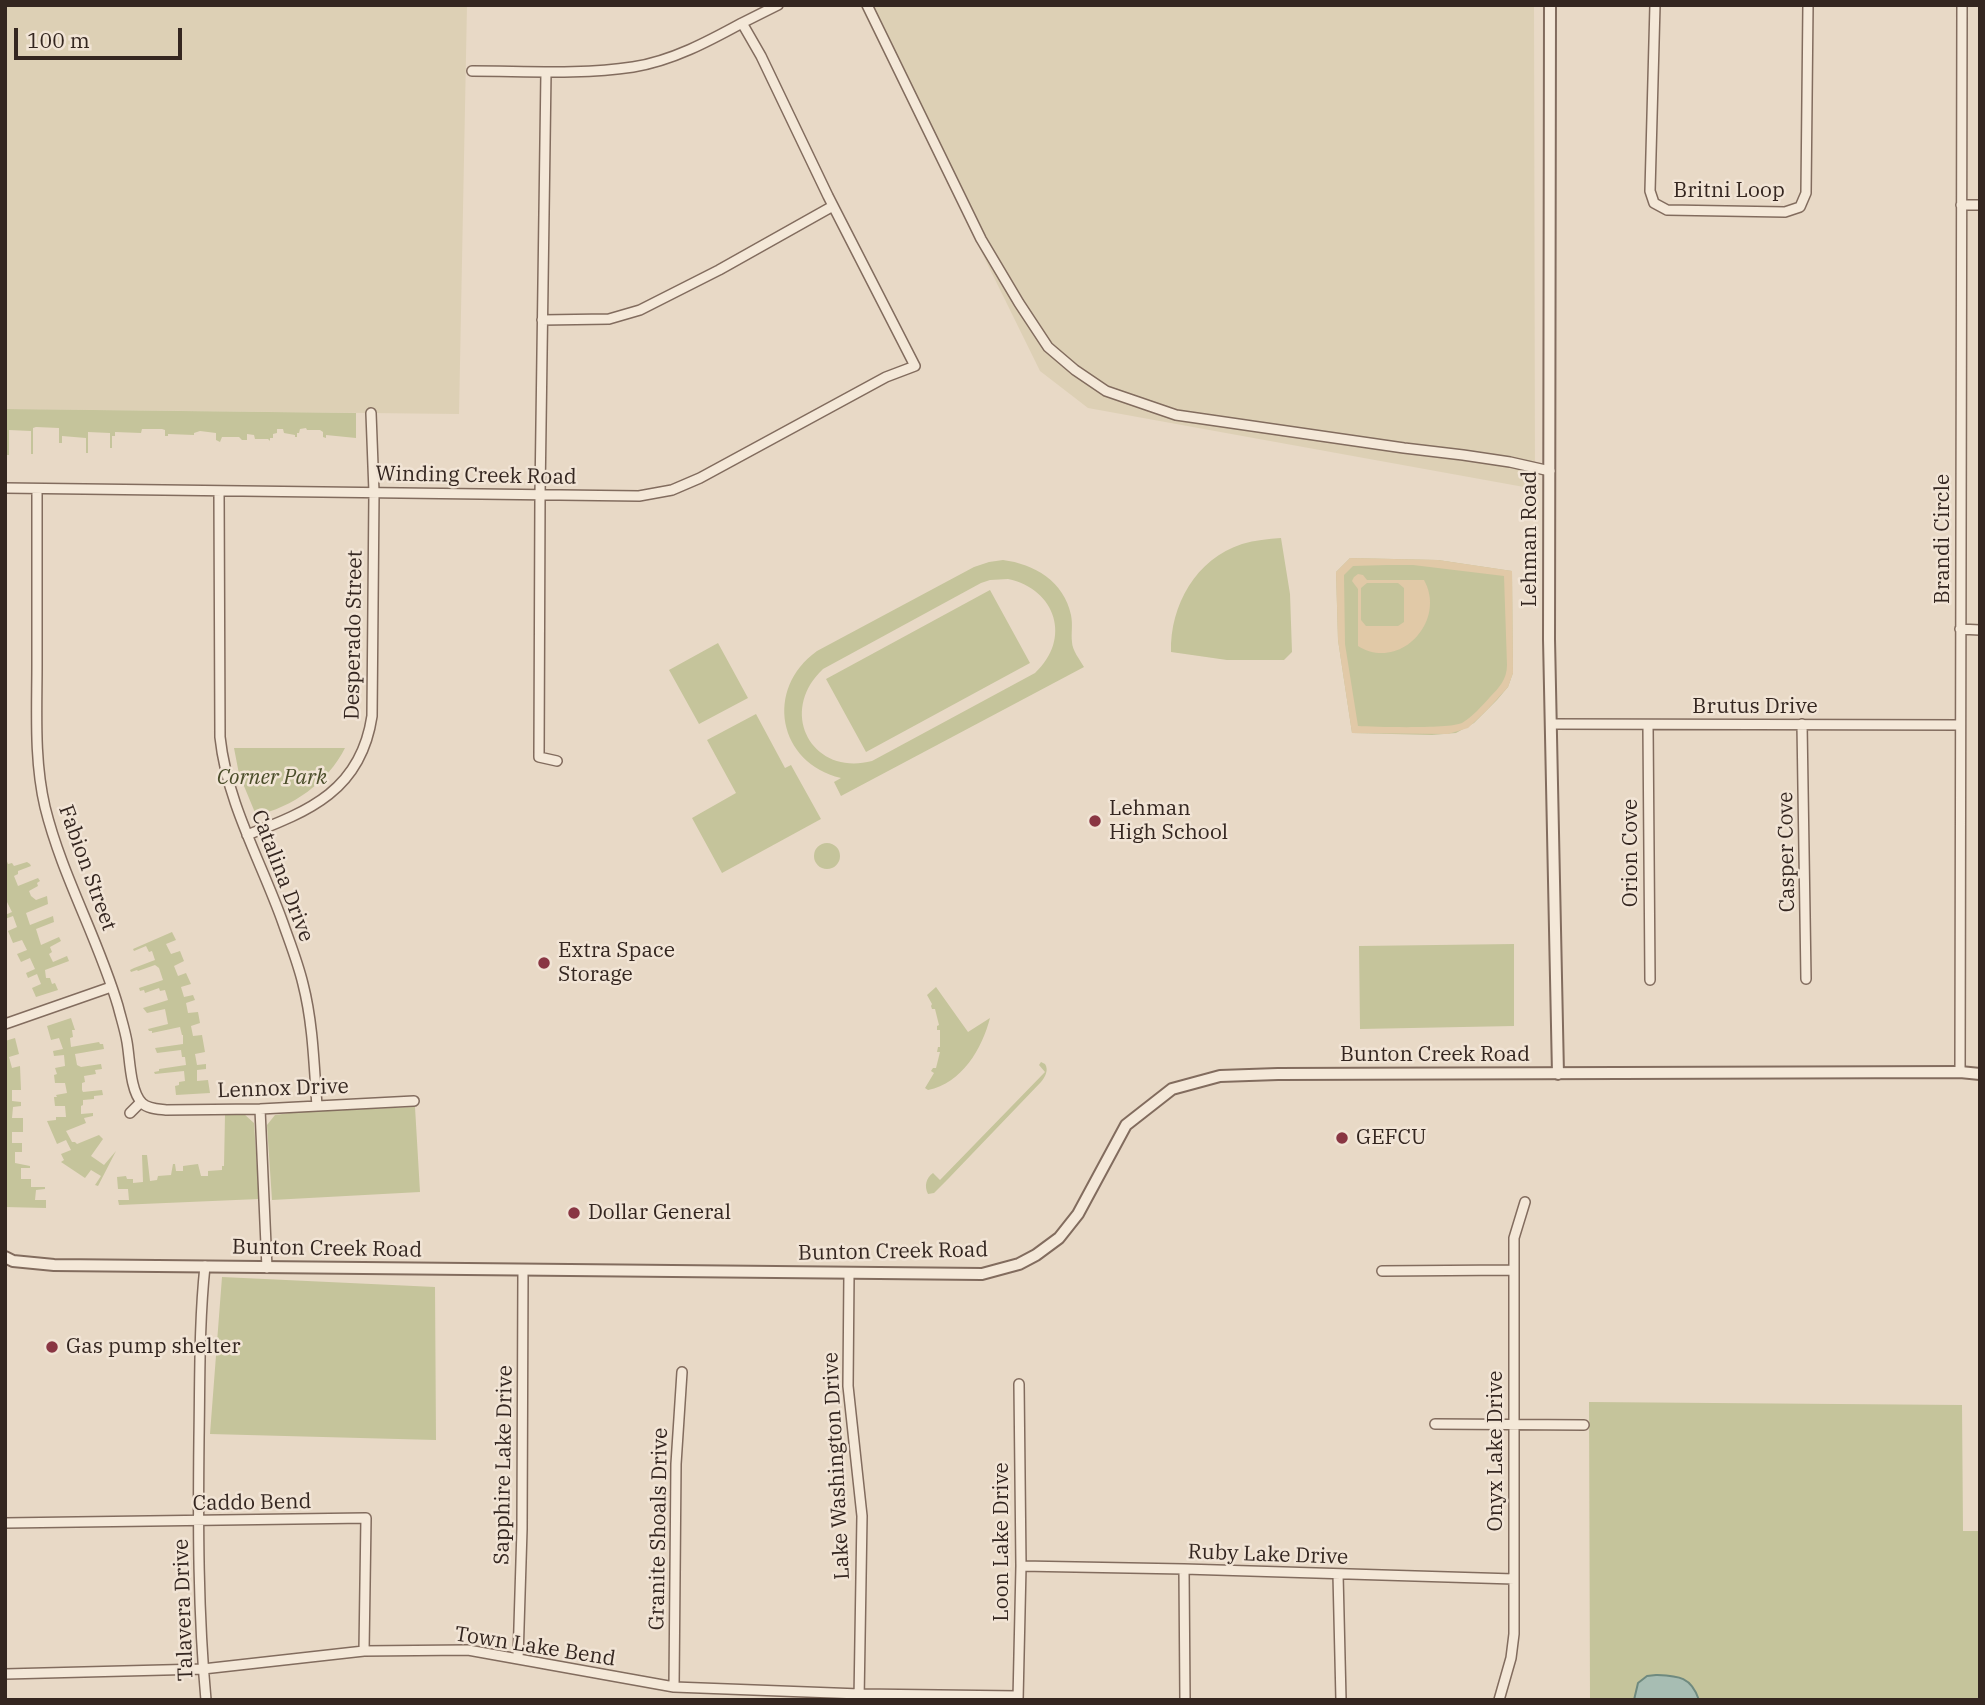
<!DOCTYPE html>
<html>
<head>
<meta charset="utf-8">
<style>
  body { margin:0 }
  #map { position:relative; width:1985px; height:1705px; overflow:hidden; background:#e8d9c6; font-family:"IBM Plex Serif",serif }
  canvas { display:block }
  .frame { position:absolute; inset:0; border:7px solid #342620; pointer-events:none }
  .scale { position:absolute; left:14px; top:28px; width:168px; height:32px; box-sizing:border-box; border:4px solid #342620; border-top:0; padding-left:9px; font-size:21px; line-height:24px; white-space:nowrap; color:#342620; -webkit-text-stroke:5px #f1e4d5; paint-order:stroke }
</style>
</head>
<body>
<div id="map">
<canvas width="1985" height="1705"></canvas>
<div class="frame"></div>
<div class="scale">100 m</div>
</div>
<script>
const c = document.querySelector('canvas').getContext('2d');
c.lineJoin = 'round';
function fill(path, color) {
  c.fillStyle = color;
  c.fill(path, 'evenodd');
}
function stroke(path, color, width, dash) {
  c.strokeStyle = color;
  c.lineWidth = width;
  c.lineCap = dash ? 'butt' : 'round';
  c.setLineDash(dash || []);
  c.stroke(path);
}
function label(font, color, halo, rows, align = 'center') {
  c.font = font + ' "IBM Plex Serif",serif';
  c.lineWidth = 5;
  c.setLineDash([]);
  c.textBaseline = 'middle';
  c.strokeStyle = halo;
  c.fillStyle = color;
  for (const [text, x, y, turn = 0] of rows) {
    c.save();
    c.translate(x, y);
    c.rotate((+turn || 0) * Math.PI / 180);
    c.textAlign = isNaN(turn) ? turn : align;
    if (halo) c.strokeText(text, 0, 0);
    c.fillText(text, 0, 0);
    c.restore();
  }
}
fill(new Path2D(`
  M 5,5 L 467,5 L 459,414 L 5,409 Z
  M 860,5 L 1534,5 L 1535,489 L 1088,408 L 1040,371 Z`), '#ddd0b5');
fill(new Path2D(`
  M 5,409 L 356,413 L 356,438 L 326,435 L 326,438 L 323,437 L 323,432 L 320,430 L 307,430 L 306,428 L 300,429 L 299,433 L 297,433 L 297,437 L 295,437 L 295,435 L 284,433 L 283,429 L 277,429 L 277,433 L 273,434 L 273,438 L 270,438 L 270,441 L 268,439 L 255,439 L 254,435 L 247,434 L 247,440 L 242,440 L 239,437 L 222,437 L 220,442 L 216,440 L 216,433 L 200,431 L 194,433 L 194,435 L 168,434 L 168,436 L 165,436 L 165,430 L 162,429 L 142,429 L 141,433 L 115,432 L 115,436 L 112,436 L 112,448 L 110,448 L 110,433 L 88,432 L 88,453 L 86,453 L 86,438 L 62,436 L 62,443 L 59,443 L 59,428 L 36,427 L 33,428 L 33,454 L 31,454 L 31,431 L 9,430 L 9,455 L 6,455 Z
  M 1281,538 L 1290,594 L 1292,652 L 1284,660 L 1227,660 L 1171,652 C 1170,605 1196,559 1242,544 C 1255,540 1268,539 1281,538 Z
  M 1350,558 L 1438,560 L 1512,571 L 1513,673 L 1508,687 L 1497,700 L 1474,723 L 1456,733 L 1432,735 L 1352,733 L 1338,640 L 1336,572 Z
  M 1003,560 C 1034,564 1064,581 1071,615 C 1073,625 1071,633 1072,642 C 1072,650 1080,660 1084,667 L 841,796 L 834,782 L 841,778 C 778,763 764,689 817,651 L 974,567 L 989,562 ZM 1008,579 C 1056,589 1072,639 1035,673 L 872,761 C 812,777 777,712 823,669 L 981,583 L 990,580 Z
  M 990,590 L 1030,663 L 866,752 L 826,679 Z
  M 718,643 L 748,698 L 699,724 L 669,670 Z
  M 756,714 L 785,768 L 791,765 L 821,819 L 722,873 L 692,818 L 736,793 L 707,740 Z
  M 234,748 L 345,748 C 328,782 292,808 256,815 L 239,774 Z
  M814 856a13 13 0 1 1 26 0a13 13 0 1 1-26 0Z
  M 5,856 L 8,864 L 12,863 L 14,866 L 27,862 L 30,864 L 31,866 L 18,871 L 18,874 L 14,876 L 18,886 L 38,878 L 40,881 L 37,883 L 38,886 L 29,891 L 31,896 L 36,900 L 47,896 L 48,904 L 26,913 L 30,925 L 53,916 L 54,922 L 36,929 L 41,945 L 59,937 L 61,941 L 50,947 L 52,952 L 49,954 L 53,962 L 67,956 L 69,961 L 45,970 L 46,978 L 50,978 L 52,984 L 55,983 L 58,990 L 36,997 L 32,988 L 41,984 L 37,974 L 28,978 L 26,973 L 35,969 L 30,958 L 21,962 L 17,954 L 27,950 L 22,940 L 13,943 L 8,931 L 17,927 L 13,916 L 5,919 L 5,915 L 12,912 L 7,902 L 5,902 Z
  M 172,932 L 176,940 L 166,944 L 171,954 L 180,951 L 184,961 L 174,966 L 178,976 L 186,973 L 191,984 L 181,987 L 184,997 L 193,995 L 195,1000 L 186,1003 L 188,1013 L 198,1012 L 200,1023 L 191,1026 L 193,1036 L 202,1035 L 205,1052 L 195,1054 L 197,1065 L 206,1064 L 206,1069 L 197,1070 L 197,1081 L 208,1080 L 210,1093 L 176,1095 L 175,1086 L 179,1085 L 179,1082 L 185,1081 L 184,1071 L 155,1074 L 154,1072 L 159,1071 L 159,1069 L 186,1065 L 185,1057 L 182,1057 L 181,1050 L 157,1053 L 155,1048 L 183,1044 L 183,1035 L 182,1035 L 180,1027 L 152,1033 L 152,1031 L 149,1031 L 148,1029 L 168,1024 L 165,1009 L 147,1013 L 143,1008 L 168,1000 L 165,990 L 160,991 L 159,988 L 145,993 L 144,990 L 140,991 L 139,988 L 163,980 L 159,968 L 155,965 L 138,971 L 137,970 L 131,972 L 130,970 L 134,968 L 155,960 L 152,951 L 149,952 L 146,946 L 134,951 L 133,949 Z
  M 1514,944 L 1514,1026 L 1360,1029 L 1359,946 Z
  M 936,987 L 968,1032 L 990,1018 C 982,1049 962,1083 928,1090 L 925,1088 L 934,1073 L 931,1071 L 933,1068 L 936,1068 L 940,1052 L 937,1052 L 938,1047 L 940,1047 L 940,1030 L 937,1030 L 937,1026 L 939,1025 L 935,1009 L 932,1009 L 931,1006 L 932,1004 L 927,995 Z
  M 71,1018 L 75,1030 L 72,1030 L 73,1037 L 70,1038 L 71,1047 L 99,1042 L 100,1044 L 103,1044 L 104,1049 L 75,1054 L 77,1065 L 81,1067 L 101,1064 L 102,1069 L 95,1070 L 96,1074 L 84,1076 L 85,1082 L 82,1083 L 82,1090 L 83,1092 L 102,1090 L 103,1095 L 94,1096 L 94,1099 L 83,1100 L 83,1105 L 81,1106 L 81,1114 L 93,1113 L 93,1116 L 84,1118 L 86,1123 L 66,1131 L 72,1142 L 75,1142 L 77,1144 L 99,1135 L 103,1139 L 91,1156 L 104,1165 L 116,1151 L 98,1186 L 95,1185 L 101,1176 L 91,1170 L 85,1178 L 61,1162 L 64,1160 L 61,1154 L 71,1150 L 66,1140 L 57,1144 L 47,1121 L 56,1120 L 56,1117 L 66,1117 L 65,1106 L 55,1106 L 54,1097 L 57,1097 L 56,1095 L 67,1093 L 65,1083 L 55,1083 L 54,1075 L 57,1074 L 55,1068 L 65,1066 L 64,1055 L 54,1056 L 53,1051 L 63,1049 L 59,1038 L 51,1040 L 47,1026 Z
  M 15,1038 L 19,1054 L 9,1057 L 12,1068 L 20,1066 L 21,1090 L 12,1090 L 12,1101 L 21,1102 L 21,1106 L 13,1107 L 12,1118 L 23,1118 L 23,1132 L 12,1132 L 12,1143 L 22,1143 L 22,1152 L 15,1152 L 15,1163 L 30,1166 L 30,1168 L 21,1168 L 21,1179 L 31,1179 L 31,1187 L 45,1187 L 45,1189 L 36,1190 L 35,1200 L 46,1200 L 46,1208 L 5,1207 L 5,1041 Z
  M 1041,1062 L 1045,1064 C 1049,1070 1045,1077 1041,1082 L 948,1179 L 934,1193 L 928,1194 C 924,1186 926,1178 933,1173 L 940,1180 L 1045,1072 L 1039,1065 Z
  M 415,1107 L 420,1192 L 272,1200 L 267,1125 L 275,1115 L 297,1112 Z
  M 244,1114 L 254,1123 L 259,1199 L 119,1205 L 118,1200 L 129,1200 L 128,1189 L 118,1189 L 117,1177 L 126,1176 L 127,1179 L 133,1179 L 133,1183 L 143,1182 L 142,1155 L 147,1155 L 150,1181 L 157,1180 L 158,1176 L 171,1175 L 173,1164 L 175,1164 L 176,1171 L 183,1171 L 183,1166 L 198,1164 L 201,1176 L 208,1176 L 208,1171 L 222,1170 L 222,1166 L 224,1166 L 225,1115 Z
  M 222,1277 L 435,1287 L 436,1440 L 210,1434 Z
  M 1589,1402 L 1962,1405 L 1963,1531 L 1980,1531 L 1980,1700 L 1590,1700 Z`), '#c5c49b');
fill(new Path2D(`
  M 1350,558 L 1438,560 L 1512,571 L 1513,673 L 1508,687 L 1487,710 L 1468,728 L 1448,734 L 1352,733 L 1338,640 L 1336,572 ZM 1387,565 L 1413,565 L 1504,576 L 1507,665 C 1507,679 1499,688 1490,697 C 1482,706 1472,717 1462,723 C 1449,729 1376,727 1358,726 L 1345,644 L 1344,575 L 1353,566 Z
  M 1358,574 L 1363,575 L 1367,580 L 1424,580 C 1447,621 1400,672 1358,646 L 1358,589 L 1352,581 L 1354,577 ZM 1367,583 L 1398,583 L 1404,588 L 1404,622 L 1398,626 L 1366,626 L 1361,620 L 1361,588 Z`), '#e1c9a7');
const water = new Path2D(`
  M 1656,1675 C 1678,1676 1691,1676 1699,1700 L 1634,1700 L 1638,1683 L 1647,1676 Z`);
fill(water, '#a7bdb3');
stroke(water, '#6f8a7f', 2);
const minor = new Path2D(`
  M 867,5 L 981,239 L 1019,303 L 1048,347 L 1075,370 L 1106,391 L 1176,415 L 1404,448 L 1463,455 L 1510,462 L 1550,471
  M 1655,5 L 1650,191 L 1654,203 L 1667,210 L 1785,212 L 1800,207 L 1806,193 L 1808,5
  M 742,23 L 778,5
  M 546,72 L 540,495 L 539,757 L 557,761
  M 1961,205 L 1980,205
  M 542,320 L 609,319 L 640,310 L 719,270 L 833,206
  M 5,488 L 639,496 L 672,490 L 700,478 L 886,377 L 915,366 L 828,196 L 761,56 L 742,23 C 709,41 672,61 633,67 C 580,75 525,71 472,71
  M 37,489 C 37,547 37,606 37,664 C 37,712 34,760 45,807 C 62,876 98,938 118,1006 C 121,1018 125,1030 127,1042 C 130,1059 130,1091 142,1103 C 148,1109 158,1109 166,1110 L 260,1109 L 414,1101
  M 219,492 L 220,737 C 227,803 261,861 283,923 C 290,943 298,963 303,984 C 313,1023 314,1065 317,1106
  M 1960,629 L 1980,630
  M 1551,724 L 1960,725
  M 1802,724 L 1806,979
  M 1648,726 L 1650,980
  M 247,835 C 310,811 361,790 372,716 L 374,492 L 371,413
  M 5,1024 L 111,987
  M 1960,1072 L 1962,5
  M 260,1109 L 267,1268
  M 130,1113 L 141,1102
  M 205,1266 C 199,1323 200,1380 199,1438 C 198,1525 198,1613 206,1700
  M 1382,1271 L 1514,1270
  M 849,1273 L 848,1386 L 862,1516 L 859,1700
  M 1435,1424 L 1584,1425
  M 5,1523 L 366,1518 L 364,1651
  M 1021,1566 L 1184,1569 L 1514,1579
  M 1184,1569 L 1185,1700
  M 1338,1574 L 1341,1700
  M 518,1659 L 522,1529 L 523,1270
  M 5,1674 L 203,1669 L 364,1651 L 468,1650 L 674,1687 L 860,1694 L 1018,1696
  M 674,1687 L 676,1464 L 682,1372
  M 1018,1700 L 1021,1566 L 1019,1384
  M 1499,1700 L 1511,1658 L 1514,1634 L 1514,1238 L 1525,1202`);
const tertiary = new Path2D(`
  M 1550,5 L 1549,639 L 1558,1074
  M 5,1257 L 13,1261 L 54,1265 L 982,1274 L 1019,1264 L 1036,1255 L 1059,1238 L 1078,1214 L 1126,1125 L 1172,1089 L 1220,1076 L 1278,1074 L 1960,1072 L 1980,1074`);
stroke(minor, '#826c5e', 12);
stroke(tertiary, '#826c5e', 14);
stroke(minor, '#f4e8d8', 9);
stroke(tertiary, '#f4e8d8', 10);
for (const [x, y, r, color] of [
  [1095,821,7,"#893643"],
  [544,963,7,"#893643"],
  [1342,1138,7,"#893643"],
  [574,1213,7,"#893643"],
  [52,1347,7,"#893643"]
]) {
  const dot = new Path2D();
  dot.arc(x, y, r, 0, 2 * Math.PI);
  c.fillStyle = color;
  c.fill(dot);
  stroke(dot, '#f1e4d5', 2.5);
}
label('21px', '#342620', '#f1e4d5', [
  ["Britni Loop",1729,191],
  ["Winding Creek Road",476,476,1],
  ["Lehman Road",1530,539,-90],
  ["Brandi Circle",1943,539,-90],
  ["Desperado Street",354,635,-89],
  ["Brutus Drive",1755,707],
  ["Casper Cove",1787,852,-91],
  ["Orion Cove",1631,853,-90],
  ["Fabion Street",87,868,70],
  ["Catalina Drive",282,876,69],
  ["Bunton Creek Road",1435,1055],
  ["Lennox Drive",283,1089,-2],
  ["Bunton Creek Road",327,1249,1],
  ["Bunton Creek Road",893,1252,-1],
  ["Onyx Lake Drive",1496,1451,-90],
  ["Sapphire Lake Drive",504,1465,-89],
  ["Lake Washington Drive",837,1466,-93],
  ["Caddo Bend",252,1503,-1],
  ["Granite Shoals Drive",659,1529,-89],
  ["Loon Lake Drive",1002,1542,-90],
  ["Ruby Lake Drive",1268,1555,2],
  ["Talavera Drive",184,1610,-92],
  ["Town Lake Bend",535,1647,9]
]);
label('italic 21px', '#4a4d29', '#f1e4d5', [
  ["Corner Park",272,778]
]);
label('21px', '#342620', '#f1e4d5', [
  ["Lehman",1109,809],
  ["High School",1109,833],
  ["Extra Space",558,951],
  ["Storage",558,975],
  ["GEFCU",1356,1138],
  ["Dollar General",588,1213],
  ["Gas pump shelter",66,1347]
], 'left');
</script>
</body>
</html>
